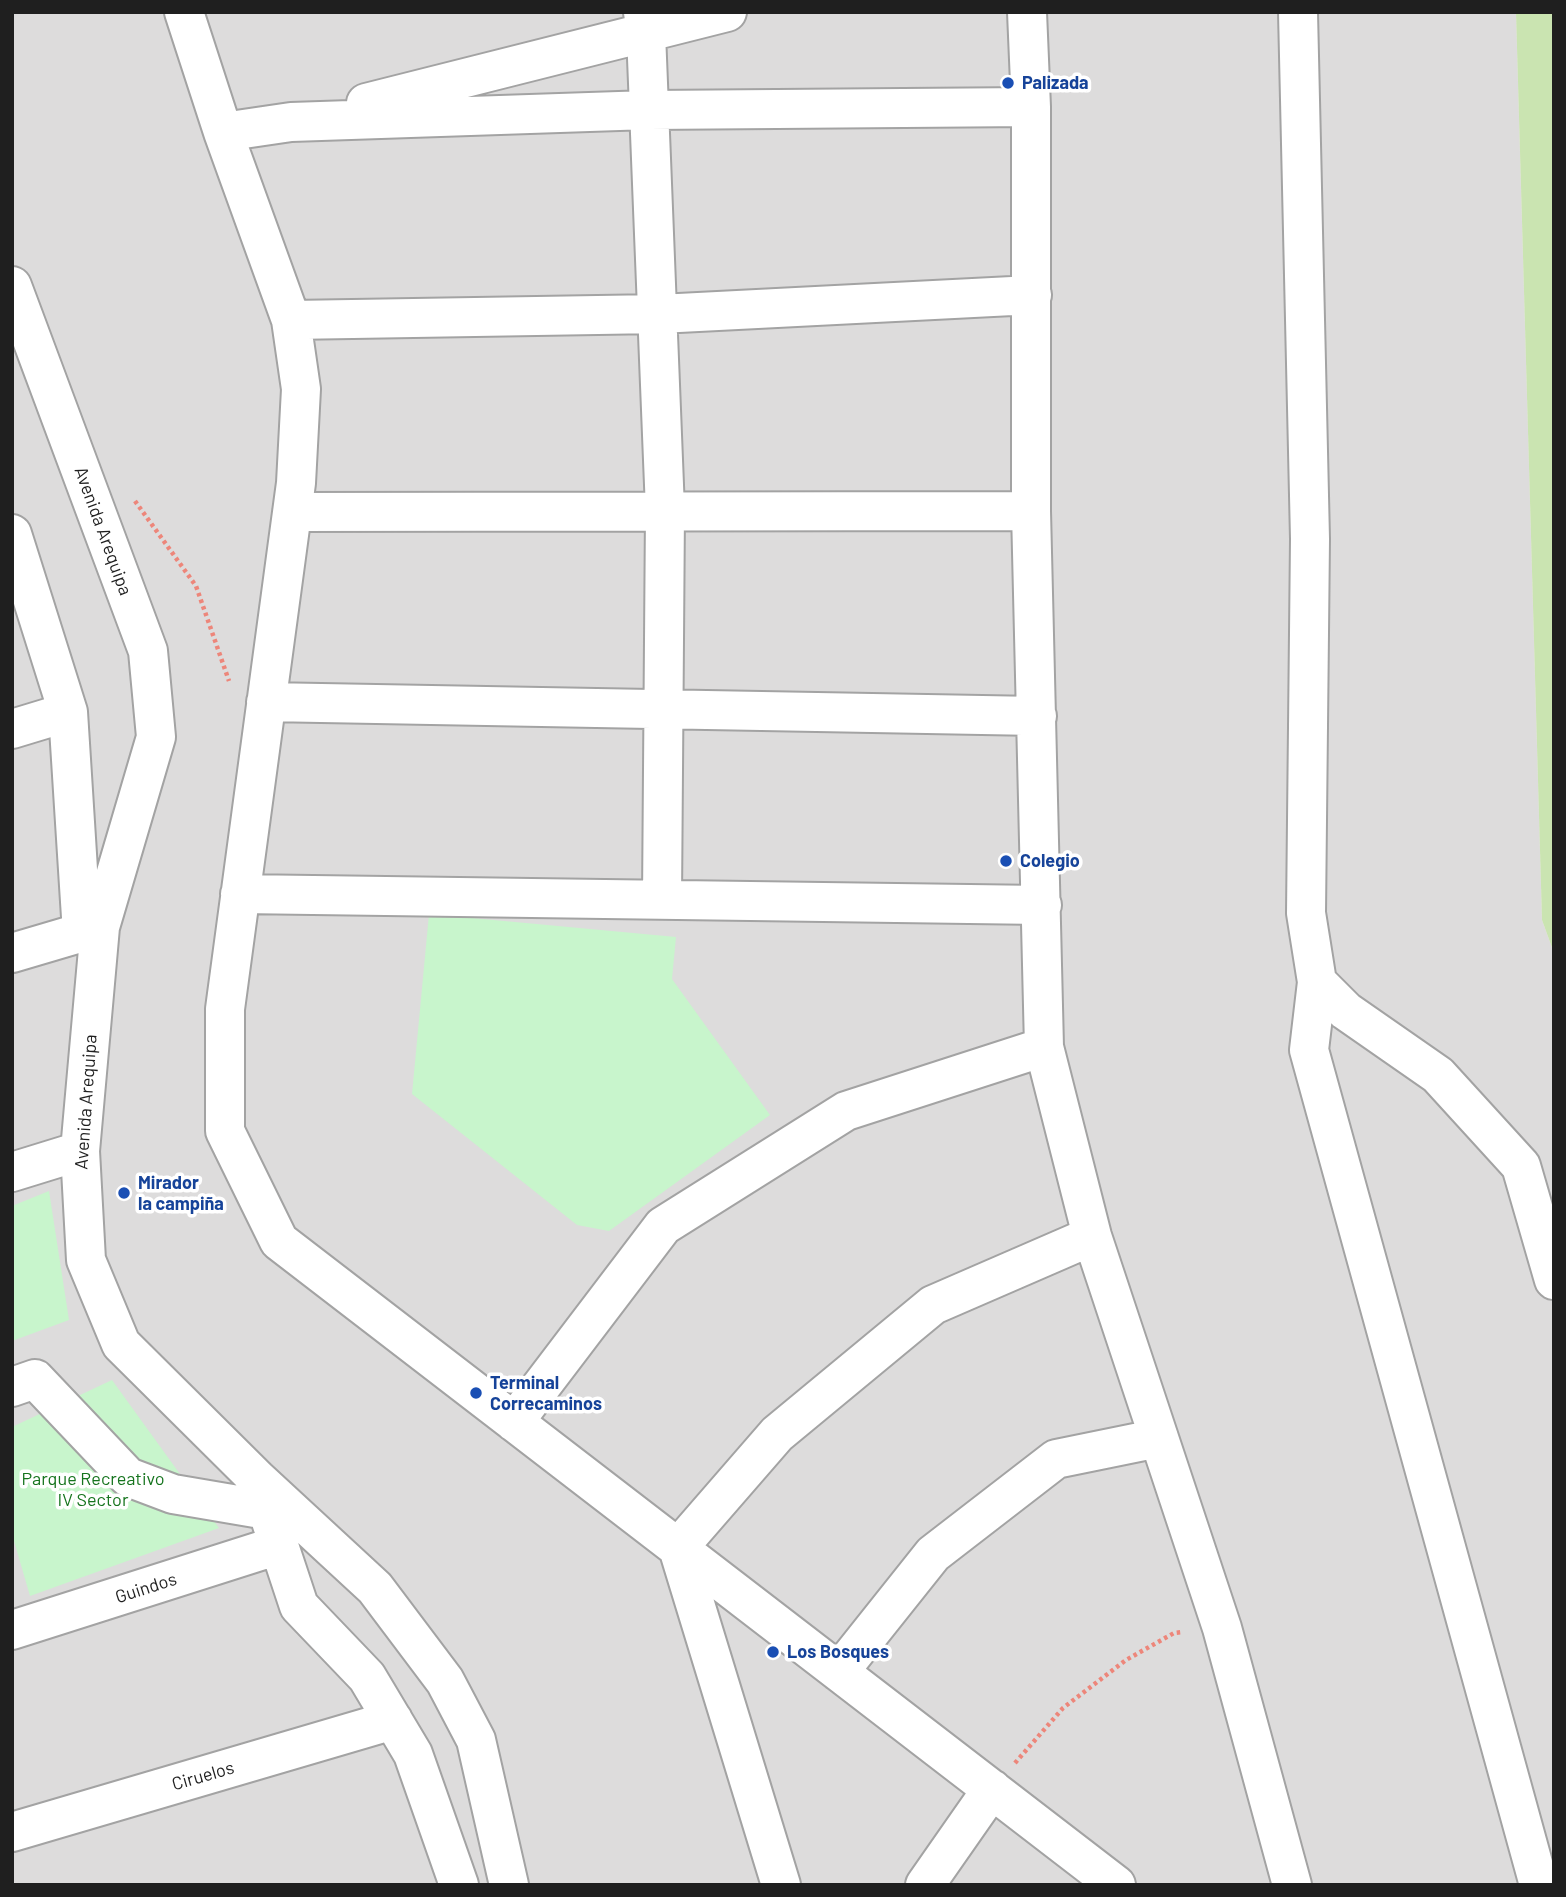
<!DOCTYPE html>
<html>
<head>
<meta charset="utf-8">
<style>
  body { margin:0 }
  #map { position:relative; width:1566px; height:1897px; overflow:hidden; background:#efece7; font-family:Barlow,sans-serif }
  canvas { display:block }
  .frame { position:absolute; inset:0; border:14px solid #1f1f1f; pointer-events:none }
</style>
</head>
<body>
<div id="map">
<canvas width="1566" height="1897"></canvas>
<div class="frame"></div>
</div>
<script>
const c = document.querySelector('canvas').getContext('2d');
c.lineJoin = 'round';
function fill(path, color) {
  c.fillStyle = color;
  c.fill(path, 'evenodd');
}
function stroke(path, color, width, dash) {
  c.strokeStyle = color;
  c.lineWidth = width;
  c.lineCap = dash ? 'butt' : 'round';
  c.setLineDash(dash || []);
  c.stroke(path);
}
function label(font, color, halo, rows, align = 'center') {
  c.font = font + ' Barlow,sans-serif';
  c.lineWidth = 7;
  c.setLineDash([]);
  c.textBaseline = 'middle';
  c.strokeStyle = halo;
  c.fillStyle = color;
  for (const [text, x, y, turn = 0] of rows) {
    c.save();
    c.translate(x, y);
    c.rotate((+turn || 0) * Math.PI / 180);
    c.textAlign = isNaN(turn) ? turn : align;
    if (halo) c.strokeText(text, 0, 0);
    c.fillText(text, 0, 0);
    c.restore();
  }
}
fill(new Path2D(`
  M 12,12 L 1516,12 L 1542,920 L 1554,953 L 1554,1885 L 12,1885 Z`), '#dddcdc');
fill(new Path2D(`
  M 1516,12 L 1554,12 L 1554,953 L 1542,920 Z`), '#cae4b1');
fill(new Path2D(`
  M 429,914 L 676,937 L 672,979 L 770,1115 L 609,1231 L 577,1225 L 412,1094 Z
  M 49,1191 L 69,1320 L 12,1341 L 12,1206 Z
  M 112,1380 L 219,1528 L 30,1596 L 12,1534 L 12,1427 Z`), '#c8f5cc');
const minor = new Path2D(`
  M 184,12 L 223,132 L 291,320 L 301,389 L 296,483 L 225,1009 L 225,1131 L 279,1241 L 1116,1885
  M 643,12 L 646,33 L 665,510 L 662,900
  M 1027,12 L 1031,107 L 1031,511 L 1044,1047 L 1092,1236 L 1222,1628 L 1292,1885
  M 1298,12 L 1310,539 L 1306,913 L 1317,982 L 1346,1011 L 1438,1075 L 1521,1166 L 1554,1280
  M 366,103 L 727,12
  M 223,132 L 291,122 L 649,110 L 1031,107
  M 12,286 L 148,651 L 156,737 L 100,927 L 80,1151 L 86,1260 L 121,1344 L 257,1479 L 375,1588 L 445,1681 L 476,1740 L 509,1885
  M 291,320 L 659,314 L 1032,295
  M 292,512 L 1031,511
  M 12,534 L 68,712 L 82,933
  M 266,702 L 1037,716
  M 12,729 L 68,712
  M 240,894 L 1042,905
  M 12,953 L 100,927
  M 1317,982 L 1309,1050 L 1539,1885
  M 12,1172 L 80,1151
  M 12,1387 L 35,1379 L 128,1477 L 173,1494 L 267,1510
  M 514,1422 L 663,1226 L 846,1111 L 1044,1047
  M 259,1485 L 299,1606 L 367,1677 L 413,1754 L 459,1885
  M 12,1630 L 279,1545
  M 839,1672 L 933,1554 L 1056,1459 L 1159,1438
  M 12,1832 L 393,1720
  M 781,1885 L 678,1548 L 777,1434 L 933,1305 L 1092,1236
  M 925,1885 L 992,1789`);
stroke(minor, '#a3a3a3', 42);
stroke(new Path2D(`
  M 135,501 L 196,586 L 229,681
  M 1015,1763 L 1063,1708 L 1126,1660 L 1174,1633 L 1183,1632`), '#ed867a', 4.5, [3.5, 3.5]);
stroke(minor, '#fff', 38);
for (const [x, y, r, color] of [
  [1008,83,7,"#1a4fb4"],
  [1006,861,7,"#1a4fb4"],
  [124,1193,7,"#1a4fb4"],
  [476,1393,7,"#1a4fb4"],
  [773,1652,7,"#1a4fb4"]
]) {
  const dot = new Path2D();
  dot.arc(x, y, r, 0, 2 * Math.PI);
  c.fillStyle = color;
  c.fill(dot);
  stroke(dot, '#fff', 2.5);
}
label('bold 18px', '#164399', '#fff', [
  ["Palizada",1022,83],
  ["Colegio",1020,861],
  ["Mirador",138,1183],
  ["la campiña",138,1204],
  ["Terminal",490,1383],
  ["Correcaminos",490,1404],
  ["Los Bosques",787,1652]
], 'left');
label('18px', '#1f1f1f', '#fff', [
  ["Avenida Arequipa",103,531,70],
  ["Avenida Arequipa",86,1102,-86],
  ["Guindos",146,1588,-18],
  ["Ciruelos",203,1776,-16]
]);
label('18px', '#16741e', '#fff', [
  ["Parque Recreativo",93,1479],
  ["IV Sector",93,1500]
]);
</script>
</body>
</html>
